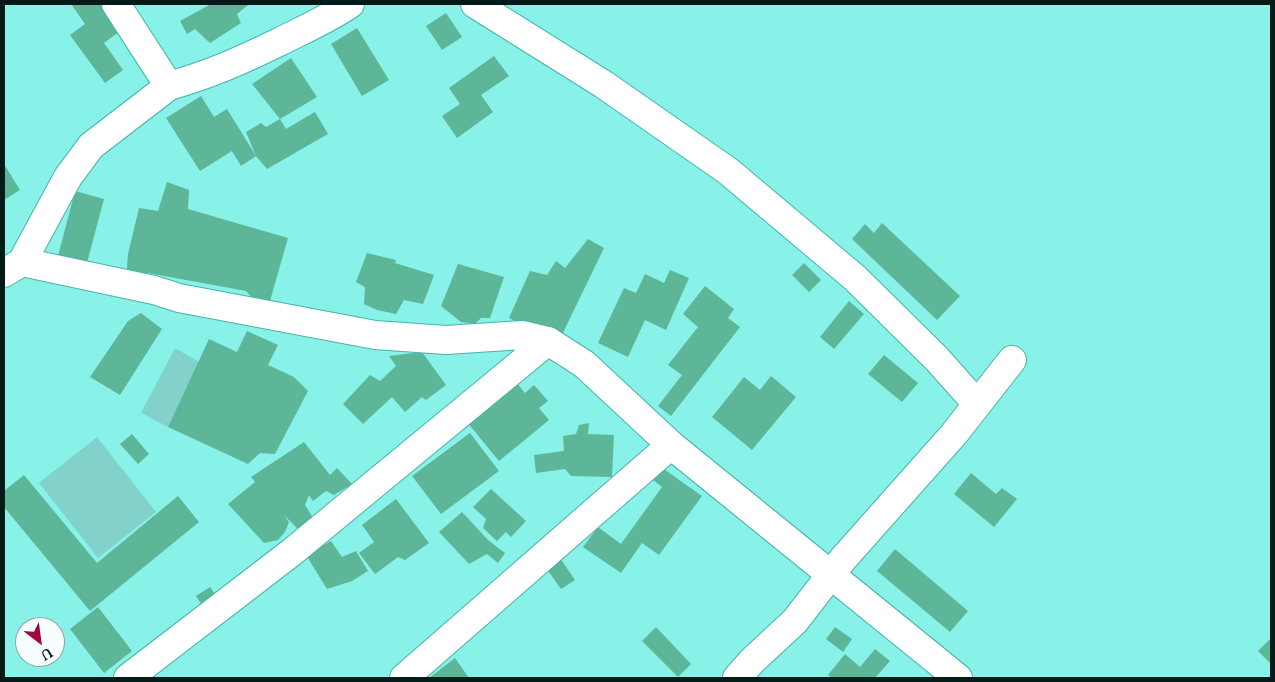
<!DOCTYPE html>
<html>
<head>
<meta charset="utf-8">
<style>
  body { margin:0 }
  #map { position:relative; width:1275px; height:682px; overflow:hidden; background:#88f1e8; font-family:Lora,serif }
  canvas { display:block }
  .frame { position:absolute; inset:0; border:5px solid #031a18; pointer-events:none }
  .north { position:absolute; left:15px; top:617px; width:50px; height:50px; box-sizing:border-box; background:#f6fffe; border:1px solid #95a3a2; border-radius:50%; rotate:150deg; font-size:14px; font-weight:700; line-height:20px; text-align:center; color:#031a18 }
  .north::after { content:''; display:block; margin:auto; width:18px; height:22px; background:#a10543; clip-path:polygon(50% 0,100% 100%,50% 72%,0 100%) }
</style>
</head>
<body>
<div id="map">
<canvas width="1275" height="682"></canvas>
<div class="frame"></div>
<div class="north">U</div>
</div>
<script>
const c = document.querySelector('canvas').getContext('2d');
c.lineJoin = 'round';
function fill(path, color) {
  c.fillStyle = color;
  c.fill(path, 'evenodd');
}
function stroke(path, color, width, dash) {
  c.strokeStyle = color;
  c.lineWidth = width;
  c.lineCap = dash ? 'butt' : 'round';
  c.setLineDash(dash || []);
  c.stroke(path);
}
fill(new Path2D(`
  M 175,348 L 199,362 L 168,427 L 141,413 Z
  M 97,437 L 156,512 L 98,558 L 39,483 Z`), '#82d2cb');
fill(new Path2D(`
  M 71,4 L 100,4 L 120,31 L 104,43 L 123,70 L 105,83 L 70,35 L 85,24 Z
  M 211,4 L 248,5 L 237,14 L 241,23 L 210,43 L 195,29 L 187,34 L 180,21 Z
  M 446,13 L 462,37 L 442,50 L 426,26 Z
  M 357,28 L 389,80 L 362,96 L 331,44 Z
  M 494,56 L 509,76 L 481,95 L 493,112 L 457,138 L 442,116 L 460,104 L 449,88 Z
  M 291,58 L 317,97 L 280,119 L 252,84 Z
  M 201,96 L 214,117 L 227,109 L 256,156 L 246,132 L 261,123 L 266,127 L 280,119 L 286,129 L 315,112 L 328,134 L 267,169 L 256,156 L 241,166 L 232,151 L 200,171 L 166,118 Z
  M 4,164 L 20,190 L 4,200 Z
  M 167,182 L 189,190 L 188,209 L 288,238 L 270,301 L 254,300 L 246,291 L 148,273 L 144,281 L 126,280 L 128,254 L 139,208 L 158,211 Z
  M 75,191 L 104,199 L 87,263 L 58,256 Z
  M 882,223 L 960,296 L 937,320 L 852,239 L 865,224 L 874,233 Z
  M 588,239 L 604,248 L 559,341 L 509,318 L 530,271 L 547,275 L 556,261 L 565,268 Z
  M 367,253 L 396,260 L 395,263 L 434,275 L 423,304 L 404,300 L 396,314 L 377,310 L 364,304 L 365,287 L 356,282 Z
  M 804,263 L 821,280 L 809,292 L 792,275 Z
  M 458,264 L 504,277 L 490,318 L 481,318 L 475,324 L 461,322 L 441,306 Z
  M 670,270 L 689,278 L 666,330 L 645,320 L 628,357 L 598,343 L 624,288 L 636,293 L 645,274 L 664,283 Z
  M 705,286 L 734,309 L 728,318 L 740,327 L 671,416 L 658,406 L 682,375 L 668,365 L 698,327 L 683,314 Z
  M 849,301 L 864,314 L 834,349 L 820,337 Z
  M 141,313 L 162,329 L 120,395 L 90,377 L 128,321 Z
  M 247,331 L 278,345 L 268,365 L 294,377 L 308,391 L 275,454 L 260,453 L 248,464 L 168,427 L 209,339 L 237,352 Z
  M 422,352 L 446,385 L 426,400 L 422,397 L 405,412 L 392,397 L 363,424 L 343,404 L 370,375 L 380,381 L 396,366 L 389,356 Z
  M 884,355 L 918,383 L 902,402 L 868,374 Z
  M 771,376 L 796,397 L 752,450 L 712,417 L 744,377 L 760,390 Z
  M 516,382 L 525,393 L 534,385 L 548,401 L 539,408 L 549,420 L 499,461 L 467,422 Z
  M 589,423 L 588,434 L 614,435 L 612,477 L 571,476 L 565,469 L 536,473 L 534,455 L 564,451 L 563,436 L 576,434 L 579,425 Z
  M 470,433 L 499,471 L 441,514 L 412,476 Z
  M 132,434 L 149,454 L 138,464 L 120,444 Z
  M 304,442 L 330,475 L 337,468 L 352,484 L 334,495 L 326,491 L 313,501 L 309,495 L 305,505 L 313,518 L 299,530 L 284,515 L 289,522 L 285,532 L 278,540 L 264,543 L 228,504 L 255,482 L 251,477 Z
  M 658,465 L 702,496 L 659,555 L 642,543 L 621,573 L 583,547 L 598,527 L 621,544 L 662,487 L 649,477 Z
  M 971,473 L 996,494 L 1002,488 L 1017,499 L 994,527 L 954,494 Z
  M 24,475 L 97,563 L 178,496 L 199,522 L 90,611 L 4,507 L 4,491 Z
  M 491,489 L 526,521 L 511,537 L 506,532 L 497,541 L 483,528 L 486,519 L 473,507 Z
  M 396,499 L 429,543 L 405,560 L 398,557 L 375,574 L 359,553 L 374,542 L 362,525 Z
  M 462,512 L 488,540 L 505,553 L 498,563 L 487,554 L 469,564 L 439,532 Z
  M 331,541 L 342,557 L 356,551 L 368,571 L 352,581 L 327,589 L 306,555 Z
  M 895,549 L 968,611 L 950,632 L 877,571 Z
  M 558,555 L 575,580 L 561,589 L 544,565 Z
  M 210,587 L 218,599 L 204,608 L 196,596 Z
  M 98,607 L 132,651 L 104,673 L 70,629 Z
  M 656,627 L 691,664 L 678,677 L 642,641 Z
  M 835,627 L 852,639 L 843,652 L 826,639 Z
  M 1271,638 L 1271,664 L 1258,651 Z
  M 875,649 L 890,661 L 875,678 L 832,678 L 828,675 L 845,654 L 860,667 Z
  M 455,658 L 469,678 L 429,678 Z`), '#5db697');
const minor = new Path2D(`
  M 475,4 L 603,84 L 728,171 L 855,278 L 937,359 L 977,404
  M 169,86 C 211,74 240,61 279,42 C 303,30 328,19 350,4
  M 22,262 L 154,290 L 179,298 L 375,335 L 446,340 L 523,335 L 548,341 L 584,364 L 671,445 L 958,678
  M 4,273 L 22,262 L 68,177 L 91,146 L 169,86 L 116,4
  M 128,678 L 292,552 L 548,341
  M 404,678 L 671,445
  M 737,678 L 752,661 L 795,621 L 843,559 L 954,434 L 1012,360`);
stroke(minor, '#47b4ab', 30);
stroke(minor, '#fff', 28);
</script>
</body>
</html>
